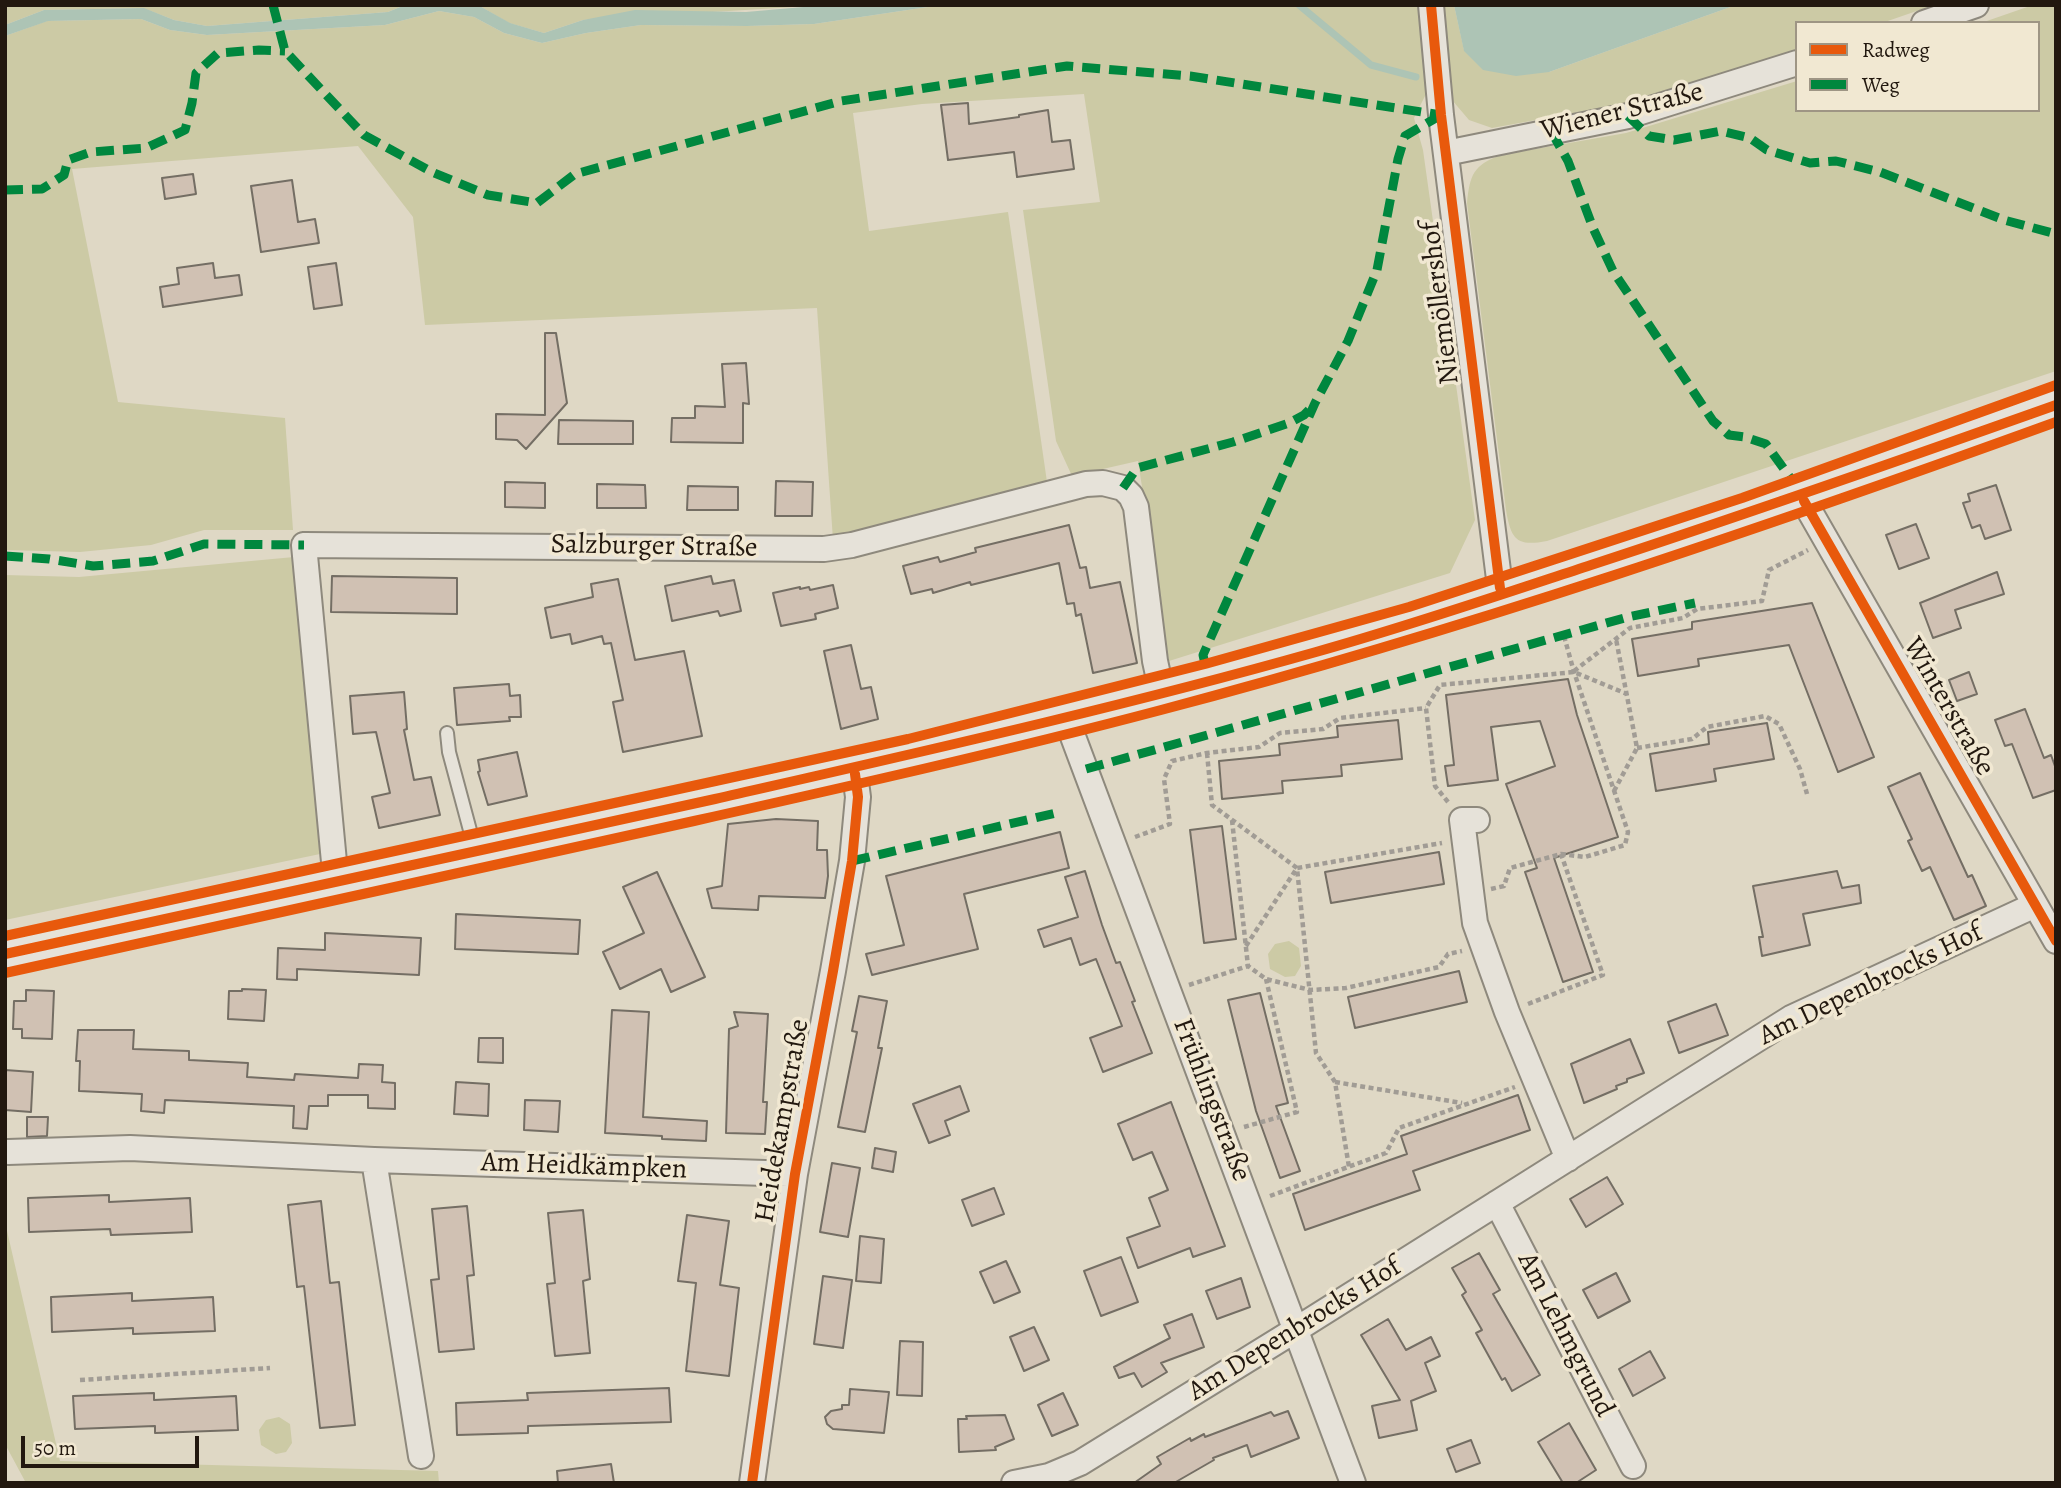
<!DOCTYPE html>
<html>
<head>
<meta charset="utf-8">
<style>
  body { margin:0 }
  #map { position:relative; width:2061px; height:1488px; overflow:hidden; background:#dfd8c5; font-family:Alegreya,serif }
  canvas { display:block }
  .frame { position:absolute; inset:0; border:7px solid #22180f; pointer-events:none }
  .legend { position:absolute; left:1795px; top:21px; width:245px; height:91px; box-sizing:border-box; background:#f1e8d2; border:2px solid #9e9584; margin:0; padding:9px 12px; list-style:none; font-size:21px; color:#22180f }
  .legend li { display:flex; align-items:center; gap:14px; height:35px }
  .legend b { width:35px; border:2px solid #9e9584 }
  .scale { position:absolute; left:21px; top:1436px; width:178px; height:32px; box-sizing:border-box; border:4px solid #22180f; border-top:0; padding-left:9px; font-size:21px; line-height:24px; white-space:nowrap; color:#22180f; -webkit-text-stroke:5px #f1e8d2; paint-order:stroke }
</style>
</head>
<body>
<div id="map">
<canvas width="2061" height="1488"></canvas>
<div class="frame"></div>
<ul class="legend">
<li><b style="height:9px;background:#e8590c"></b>Radweg</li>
<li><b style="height:9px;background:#00873e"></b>Weg</li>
</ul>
<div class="scale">50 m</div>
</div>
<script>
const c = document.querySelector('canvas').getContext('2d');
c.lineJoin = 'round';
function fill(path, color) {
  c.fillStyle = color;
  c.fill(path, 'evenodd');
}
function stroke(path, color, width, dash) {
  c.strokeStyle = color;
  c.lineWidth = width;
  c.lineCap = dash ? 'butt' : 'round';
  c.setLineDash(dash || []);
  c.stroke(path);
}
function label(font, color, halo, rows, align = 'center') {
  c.font = font + ' Alegreya,serif';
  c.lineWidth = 7;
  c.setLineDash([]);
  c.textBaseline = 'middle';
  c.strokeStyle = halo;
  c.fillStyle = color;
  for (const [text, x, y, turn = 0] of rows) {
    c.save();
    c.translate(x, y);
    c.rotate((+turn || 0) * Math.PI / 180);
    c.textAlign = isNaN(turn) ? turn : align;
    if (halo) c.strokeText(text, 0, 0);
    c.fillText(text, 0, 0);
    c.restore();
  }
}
fill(new Path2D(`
  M 5,5 L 405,5 L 388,12 L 207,26 L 174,20 L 143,8 L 44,10 L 5,25 Z
  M 478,5 L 826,5 L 583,20 L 544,33 L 509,23 Z
  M 941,5 L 1419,5 L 1427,92 L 1414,118 L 1423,150 L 1475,520 L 1450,573 L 1169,661 L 1138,461 L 1072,476 L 1056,441 L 1023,210 L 1100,202 L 1084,94 L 922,104 L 853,113 L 869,231 L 1008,212 L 1047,482 L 833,540 L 817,308 L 425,325 L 413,217 L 358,146 L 72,169 L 118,402 L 285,418 L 293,530 L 204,530 L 151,545 L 80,552 L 5,550 L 5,36 L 47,21 L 141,19 L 170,30 L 207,35 L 385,25 L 439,11 L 474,17 L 504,33 L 542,43 L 586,33 L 641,25 L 747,26 L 814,24 Z
  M 1442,5 L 1454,5 L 1464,50 L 1549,72 L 1736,5 L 1934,5 L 1882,23 L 1797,23 L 1797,50 L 1624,104 L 1492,128 L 1469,120 L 1452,100 Z
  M 2033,5 L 2056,5 L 2056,371 L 1547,541 C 1516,547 1511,539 1506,510 L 1467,203 C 1470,175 1473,165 1501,155 L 1626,133 L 1797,81 L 1797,110 L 2038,110 L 2038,23 L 1981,23 Z
  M 294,557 L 320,854 L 5,920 L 5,575 L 79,577 Z
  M 1289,941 L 1299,948 L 1301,966 L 1295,976 L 1285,977 L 1270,969 L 1268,954 L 1275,944 Z
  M 5,1222 L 60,1461 L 438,1471 L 439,1483 L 26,1483 L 5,1444 Z
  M 279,1417 L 290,1424 L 292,1443 L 286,1452 L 276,1454 L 261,1445 L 259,1430 L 266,1420 Z`), '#cccaa5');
fill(new Path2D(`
  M 405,5 L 478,5 L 510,23 L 544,33 L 583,20 L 635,10 L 746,12 L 826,5 L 941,5 L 814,24 L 747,26 L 641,25 L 586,33 L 542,43 L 504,33 L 474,17 L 439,11 L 385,25 L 207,35 L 170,30 L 141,19 L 48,21 L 5,36 L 5,25 L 44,10 L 144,8 L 174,20 L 207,26 L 388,12 Z
  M 1454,5 L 1736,5 L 1549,72 L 1516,76 L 1483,70 L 1464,51 Z`), '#adc4b5');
stroke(new Path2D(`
  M 1299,5 L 1371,65 L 1416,77`), '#adc4b5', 7);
const building = new Path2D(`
  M 968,103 L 969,124 L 1019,117 L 1019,115 L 1048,110 L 1052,142 L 1070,140 L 1074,169 L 1017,177 L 1014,152 L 948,160 L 941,105 Z
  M 193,174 L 196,194 L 165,199 L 162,178 Z
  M 292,180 L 298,222 L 315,219 L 319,243 L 261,252 L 251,186 Z
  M 213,263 L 215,278 L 239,275 L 242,295 L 163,307 L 160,287 L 179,284 L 177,268 Z
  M 336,263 L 342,305 L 314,309 L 308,267 Z
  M 545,333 L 556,333 L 567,403 L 526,449 L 517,440 L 496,439 L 496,414 L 545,415 Z
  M 746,363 L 749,404 L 743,403 L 743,443 L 671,442 L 672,418 L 695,418 L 695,406 L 725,407 L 722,364 Z
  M 559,420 L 633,421 L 633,444 L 558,444 Z
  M 776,481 L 813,482 L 812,516 L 775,516 Z
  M 505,482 L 545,483 L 545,508 L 505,507 Z
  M 597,484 L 645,485 L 646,508 L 597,508 Z
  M 1996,485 L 2011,530 L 1985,539 L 1980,525 L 1972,528 L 1963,503 L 1970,501 L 1968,494 Z
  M 688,486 L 738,487 L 738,510 L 687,510 Z
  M 1916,524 L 1929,558 L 1899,569 L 1886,535 Z
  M 1069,525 L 1080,568 L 1086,567 L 1090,588 L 1120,582 L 1137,663 L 1093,673 L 1081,614 L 1076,616 L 1074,603 L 1067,604 L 1059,563 L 971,585 L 970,582 L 933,593 L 932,589 L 911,594 L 903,566 L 938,557 L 940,562 L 976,552 L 975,548 Z
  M 1997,572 L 2004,594 L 1955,610 L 1961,628 L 1933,638 L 1920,603 Z
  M 332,576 L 457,578 L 457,614 L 331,612 Z
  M 711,576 L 713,584 L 734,580 L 741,611 L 720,616 L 718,611 L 672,621 L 665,586 Z
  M 618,579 L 635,660 L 684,651 L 702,736 L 623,752 L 613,702 L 623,700 L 611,643 L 604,644 L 602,636 L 572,644 L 570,634 L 551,638 L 545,608 L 593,597 L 591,584 Z
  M 833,585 L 838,608 L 815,614 L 816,619 L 781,626 L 773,593 L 800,587 L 800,589 L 809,587 L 810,590 Z
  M 1812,603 L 1874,757 L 1838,772 L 1789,645 L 1698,659 L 1699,666 L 1638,676 L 1632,639 L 1692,629 L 1692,622 Z
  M 851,645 L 861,689 L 871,687 L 878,719 L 841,729 L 824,651 Z
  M 1969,672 L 1977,694 L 1957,701 L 1949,680 Z
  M 1568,679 L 1577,715 L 1618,837 L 1554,858 L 1593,972 L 1563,982 L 1525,872 L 1537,868 L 1506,784 L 1555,766 L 1540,721 L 1491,727 L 1498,780 L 1448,786 L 1445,766 L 1454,765 L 1446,695 Z
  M 509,684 L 510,696 L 520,695 L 521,717 L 509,717 L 510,721 L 457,725 L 454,688 Z
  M 404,692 L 407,729 L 404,730 L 414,780 L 431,777 L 440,815 L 379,828 L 372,797 L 390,793 L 376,732 L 353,734 L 350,696 Z
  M 2025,709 L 2044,758 L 2051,755 L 2056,769 L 2056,790 L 2033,798 L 2012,744 L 2005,746 L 1995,720 Z
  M 1398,720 L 1402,759 L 1341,765 L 1342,776 L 1282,781 L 1283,793 L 1222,799 L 1219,761 L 1280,755 L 1279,744 L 1338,737 L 1337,726 Z
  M 1767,723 L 1774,759 L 1714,769 L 1716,781 L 1656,791 L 1650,754 L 1709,744 L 1708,732 Z
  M 517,752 L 527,796 L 488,805 L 478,772 L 480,771 L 478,760 Z
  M 1920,773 L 1968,877 L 1972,875 L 1986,906 L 1954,920 L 1930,867 L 1922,871 L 1908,841 L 1912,839 L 1888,787 Z
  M 776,819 L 818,821 L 817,850 L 827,850 L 828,876 L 825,898 L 759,896 L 758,910 L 712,908 L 707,889 L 722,886 L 728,824 Z
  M 1222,826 L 1236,939 L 1204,943 L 1190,830 Z
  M 1060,832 L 1069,868 L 964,894 L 978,949 L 872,975 L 866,954 L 904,945 L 886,876 Z
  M 1439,852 L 1444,884 L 1331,903 L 1325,872 Z
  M 1085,871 L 1102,925 L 1116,963 L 1120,962 L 1135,1001 L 1132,1002 L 1152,1053 L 1103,1072 L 1090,1038 L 1122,1026 L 1096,959 L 1080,965 L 1071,938 L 1044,947 L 1038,930 L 1078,917 L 1065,877 Z
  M 1837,871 L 1842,888 L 1859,885 L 1861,903 L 1803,914 L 1810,945 L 1762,956 L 1759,937 L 1763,937 L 1753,886 Z
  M 657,872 L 705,977 L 671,992 L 661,969 L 620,989 L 603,952 L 644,933 L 623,887 Z
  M 456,914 L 580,920 L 578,954 L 455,949 Z
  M 325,933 L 421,938 L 419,975 L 297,969 L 297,980 L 277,979 L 278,948 L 325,950 Z
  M 1459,971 L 1467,1002 L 1355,1028 L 1348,997 Z
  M 242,989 L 266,990 L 264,1021 L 228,1019 L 229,991 L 242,991 Z
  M 26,990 L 54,991 L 52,1039 L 22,1038 L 22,1029 L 13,1029 L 14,1001 L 26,1001 Z
  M 1260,993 L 1288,1103 L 1276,1106 L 1300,1171 L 1280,1178 L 1256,1111 L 1228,1000 Z
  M 859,996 L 887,1001 L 878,1048 L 882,1048 L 865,1132 L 838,1127 L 857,1032 L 852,1031 Z
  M 1716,1004 L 1728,1035 L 1679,1053 L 1668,1022 Z
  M 612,1010 L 649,1012 L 643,1117 L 707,1121 L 706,1141 L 662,1139 L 662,1136 L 605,1133 Z
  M 734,1012 L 768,1014 L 763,1102 L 767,1102 L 765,1134 L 726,1133 L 729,1029 L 738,1026 Z
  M 78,1030 L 134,1030 L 133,1049 L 189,1051 L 189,1060 L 248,1063 L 247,1077 L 294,1080 L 295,1074 L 358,1078 L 359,1064 L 383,1065 L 382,1082 L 395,1083 L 395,1109 L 368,1108 L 368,1095 L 328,1095 L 328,1106 L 309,1106 L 307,1129 L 293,1128 L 294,1106 L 165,1100 L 164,1113 L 141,1111 L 142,1094 L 79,1091 L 80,1061 L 76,1061 Z
  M 479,1038 L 503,1038 L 503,1063 L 478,1062 Z
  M 1630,1039 L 1644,1073 L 1627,1079 L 1627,1082 L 1616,1086 L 1617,1089 L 1584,1103 L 1571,1064 Z
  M 5,1070 L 33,1072 L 31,1112 L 5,1110 Z
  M 456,1082 L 489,1084 L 488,1116 L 454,1114 Z
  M 960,1086 L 969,1111 L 945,1121 L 950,1135 L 929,1143 L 913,1104 Z
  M 1518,1095 L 1530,1130 L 1413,1171 L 1420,1190 L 1305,1230 L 1293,1194 L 1407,1154 L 1401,1136 Z
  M 525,1100 L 560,1101 L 558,1132 L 524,1130 Z
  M 1171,1102 L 1225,1246 L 1193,1257 L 1190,1248 L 1138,1268 L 1127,1238 L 1160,1226 L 1149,1198 L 1168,1190 L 1152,1152 L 1133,1160 L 1118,1124 Z
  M 27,1117 L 48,1117 L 47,1136 L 27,1137 Z
  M 875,1148 L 896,1152 L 893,1172 L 872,1168 Z
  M 832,1163 L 860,1168 L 848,1237 L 820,1232 Z
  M 1607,1177 L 1623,1204 L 1586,1227 L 1570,1199 Z
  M 994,1188 L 1004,1214 L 972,1226 L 962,1200 Z
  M 109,1195 L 109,1202 L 190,1198 L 192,1232 L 111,1235 L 110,1229 L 29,1232 L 28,1198 Z
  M 321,1201 L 330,1283 L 339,1282 L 355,1425 L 320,1428 L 304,1286 L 297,1287 L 288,1205 Z
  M 467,1206 L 474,1275 L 467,1276 L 474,1349 L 439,1352 L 431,1280 L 439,1279 L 432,1209 Z
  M 583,1210 L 590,1279 L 583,1281 L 590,1353 L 555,1356 L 547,1284 L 555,1283 L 548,1213 Z
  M 687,1215 L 729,1221 L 720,1285 L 739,1288 L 729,1376 L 686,1371 L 696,1283 L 678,1281 Z
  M 860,1236 L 884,1239 L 881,1283 L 856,1281 Z
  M 1479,1253 L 1500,1290 L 1493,1294 L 1540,1375 L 1512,1391 L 1505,1378 L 1502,1380 L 1476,1333 L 1482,1330 L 1462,1295 L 1466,1292 L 1452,1268 Z
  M 1121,1257 L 1138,1302 L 1101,1316 L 1084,1271 Z
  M 1006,1261 L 1020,1292 L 994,1303 L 980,1272 Z
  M 1616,1273 L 1630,1301 L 1598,1318 L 1583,1290 Z
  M 823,1276 L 852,1280 L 843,1348 L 814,1344 Z
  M 1241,1278 L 1250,1307 L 1217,1319 L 1206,1291 Z
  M 132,1293 L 132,1301 L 213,1297 L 215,1331 L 133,1334 L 133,1328 L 52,1332 L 51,1297 Z
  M 1192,1314 L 1204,1347 L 1161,1363 L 1167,1372 L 1142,1387 L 1134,1373 L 1119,1378 L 1114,1367 L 1170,1338 L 1164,1325 Z
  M 1388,1319 L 1406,1350 L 1431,1337 L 1440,1356 L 1425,1363 L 1436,1391 L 1411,1401 L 1417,1430 L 1379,1438 L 1372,1406 L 1400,1400 L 1361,1335 Z
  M 1034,1327 L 1049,1360 L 1024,1371 L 1010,1337 Z
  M 900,1341 L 923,1342 L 922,1396 L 897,1395 Z
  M 1650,1351 L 1665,1378 L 1633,1396 L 1619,1369 Z
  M 669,1388 L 671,1422 L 528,1426 L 528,1433 L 457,1435 L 456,1403 L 528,1400 L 527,1393 Z
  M 850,1389 L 889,1392 L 884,1433 L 833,1429 L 827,1424 L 825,1417 L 831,1411 L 842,1409 L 842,1405 L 849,1405 Z
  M 154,1393 L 154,1400 L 236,1396 L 238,1430 L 155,1433 L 155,1426 L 75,1429 L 73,1396 Z
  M 1063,1393 L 1078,1425 L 1052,1436 L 1038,1405 Z
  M 1288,1411 L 1299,1438 L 1251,1457 L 1247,1445 L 1213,1458 L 1214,1460 L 1174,1483 L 1134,1483 L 1161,1464 L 1157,1457 L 1190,1438 L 1191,1441 L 1204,1434 L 1205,1437 L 1271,1412 L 1274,1416 Z
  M 1005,1415 L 1014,1439 L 995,1447 L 996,1450 L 959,1452 L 958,1419 L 967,1419 L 966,1416 Z
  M 1569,1423 L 1596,1470 L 1576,1483 L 1563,1483 L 1538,1442 Z
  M 1471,1440 L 1480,1463 L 1456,1472 L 1447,1449 Z
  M 611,1464 L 614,1483 L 558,1483 L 557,1471 Z`);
fill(building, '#d0c1b3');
stroke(building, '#746e64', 2);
const service = new Path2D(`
  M 447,733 L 449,752 L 475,849`);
const minor = new Path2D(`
  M 1431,5 L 1441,115 L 1501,595
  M 1924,23 L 1976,5
  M 1446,153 L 1628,116 L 1797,63
  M 1801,496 L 2056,941
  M 1068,717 L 1072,734 L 1353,1483
  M 1477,820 L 1462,820 L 1475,923 L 1507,1012 L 1568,1159
  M 336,883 L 304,545 L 824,549 L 852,545 L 1086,484 L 1103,483 L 1123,488 L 1131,496 L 1136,507 L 1155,661 L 1162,693
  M 8,1152 L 130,1148 L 374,1160 L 795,1174
  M 374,1160 L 421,1456
  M 1497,1203 L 1633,1466
  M 752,1483 L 795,1174 L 833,971 L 852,861 L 858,797 L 854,767
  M 1014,1483 L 1049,1476 L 1080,1463 L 1297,1329 L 1791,1018 L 2035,905`);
const secondary = new Path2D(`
  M 5,954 C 242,903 479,852 715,799 C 916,753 1118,708 1316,652 C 1409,626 1500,595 1591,565 C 1747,514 1901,460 2056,405`);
stroke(service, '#8e897d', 16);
stroke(minor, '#8e897d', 28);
stroke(secondary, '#746e64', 38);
stroke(new Path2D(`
  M 1574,671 L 1630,628 L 1683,618 L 1697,609 L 1762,601 L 1769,570 L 1808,550
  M 1637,748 L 1692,739 L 1707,727 L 1765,716 L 1779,724 L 1800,769 L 1807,794
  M 1207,753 L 1212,805 L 1297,868 L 1316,1053 L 1335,1082 L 1349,1167
  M 1614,791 L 1637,748 L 1616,639
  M 1448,802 L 1435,786 L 1426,708 L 1440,685 L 1574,672 L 1627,694
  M 1232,820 L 1248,966 L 1266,979 L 1310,990 L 1346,988 L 1439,967 L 1448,954 L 1462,951
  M 1135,837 L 1170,824 L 1164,779 L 1172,761 L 1207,753 L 1259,747 L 1280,733 L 1323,729 L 1340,718 L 1426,708
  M 1491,889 L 1504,886 L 1510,868 L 1561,854 L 1585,857 L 1625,845 L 1628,832 L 1574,672 L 1564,636
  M 1246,946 L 1297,868 L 1442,843
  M 1189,985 L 1248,966
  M 1528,1004 L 1603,975 L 1561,854
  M 1335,1082 L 1462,1103
  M 1244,1127 L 1297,1112 L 1266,979
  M 1270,1196 L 1386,1153 L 1399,1128 L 1515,1087
  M 80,1380 L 270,1368`), '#a19c95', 4.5, [5, 3.5]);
stroke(service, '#e6e2d9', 12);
stroke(minor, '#e6e2d9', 24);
stroke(secondary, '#e6e2d9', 35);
stroke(new Path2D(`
  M 273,5 L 285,51 L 364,135 L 432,172 L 488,195 L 537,203 L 575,174 L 841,101 L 1067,66 L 1190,76 L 1441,115
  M 1628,116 L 1649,136 L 1674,140 L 1721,131 L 1750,138 L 1767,150 L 1810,163 L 1836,161 L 1880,172 L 2004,220 L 2056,234
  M 1551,131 L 1568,161 L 1593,228 L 1613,271 L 1713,421 L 1729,435 L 1745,437 L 1766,444 L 1794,483
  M 5,190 L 42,189 L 64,175 L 68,160 L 91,152 L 146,148 L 185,130 L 192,103 L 196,73 L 218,53 L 259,50 L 285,51
  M 1123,488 L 1137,468 L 1233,442 L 1289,423 L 1304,415 L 1311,408
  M 5,556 L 49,559 L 93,566 L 153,561 L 204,544 L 304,545
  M 1205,664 L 1203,655 L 1315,403 L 1348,341 L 1377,270 L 1398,159 L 1405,136 L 1441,115
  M 1086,769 L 1628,617 L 1695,603
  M 852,861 L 1056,813`), '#00873e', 9, [18, 9]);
stroke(new Path2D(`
  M 1431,5 L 1441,115 L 1500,588
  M 1804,501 L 2056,941
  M 5,936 L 908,739 L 1205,664 L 1409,607 L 1742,498 L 2056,385
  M 5,954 C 242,903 479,852 715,799 C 916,753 1118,708 1316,652 C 1409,626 1500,595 1591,565 C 1747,514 1901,460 2056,405
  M 5,973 C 235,922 464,872 694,821 C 850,786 1006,751 1161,710 C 1464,630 1761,529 2056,422
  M 752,1483 L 795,1174 L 833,971 L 852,861 L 858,797 L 855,774`), '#e8590c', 10);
label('28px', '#22180f', '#f1e8d2', [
  ["Wiener Straße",1622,112,-14],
  ["Niemöllershof",1441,303,-97],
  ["Salzburger Straße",654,547,1],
  ["Winterstraße",1948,707,60],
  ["Am Depenbrocks Hof",1871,985,-26],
  ["Frühlingstraße",1211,1100,69],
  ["Heidekampstraße",783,1121,-80],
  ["Am Heidkämpken",584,1167,2],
  ["Am Depenbrocks Hof",1295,1330,-32],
  ["Am Lehmgrund",1565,1335,63]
]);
</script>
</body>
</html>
